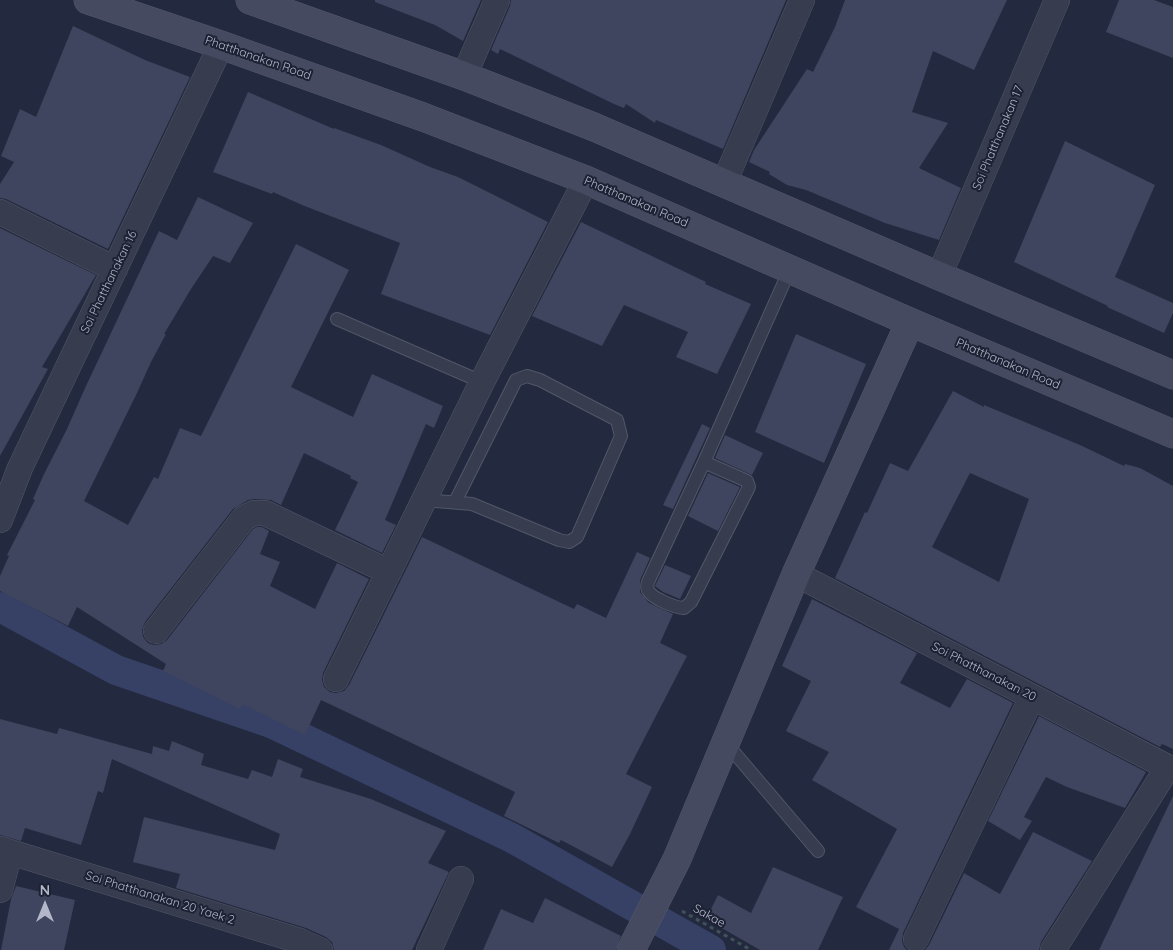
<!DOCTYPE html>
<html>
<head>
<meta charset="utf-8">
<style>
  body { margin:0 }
  #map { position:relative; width:1173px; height:950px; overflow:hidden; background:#23293e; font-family:Quicksand,sans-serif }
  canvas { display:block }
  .north { position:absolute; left:20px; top:880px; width:50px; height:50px; -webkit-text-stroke:4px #1c2133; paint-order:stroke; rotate:0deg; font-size:14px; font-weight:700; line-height:20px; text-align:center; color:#b3b7c9 }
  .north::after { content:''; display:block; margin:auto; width:18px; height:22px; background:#b3b7c9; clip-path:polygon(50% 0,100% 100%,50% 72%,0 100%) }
</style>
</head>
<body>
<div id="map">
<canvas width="1173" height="950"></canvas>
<div class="north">N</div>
</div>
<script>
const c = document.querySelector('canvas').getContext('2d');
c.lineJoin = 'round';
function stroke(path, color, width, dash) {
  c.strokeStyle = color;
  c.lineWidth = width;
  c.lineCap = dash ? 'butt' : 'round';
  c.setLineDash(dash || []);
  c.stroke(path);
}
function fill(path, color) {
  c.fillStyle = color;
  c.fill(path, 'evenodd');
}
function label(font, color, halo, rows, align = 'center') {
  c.font = font + ' Quicksand,sans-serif';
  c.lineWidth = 4;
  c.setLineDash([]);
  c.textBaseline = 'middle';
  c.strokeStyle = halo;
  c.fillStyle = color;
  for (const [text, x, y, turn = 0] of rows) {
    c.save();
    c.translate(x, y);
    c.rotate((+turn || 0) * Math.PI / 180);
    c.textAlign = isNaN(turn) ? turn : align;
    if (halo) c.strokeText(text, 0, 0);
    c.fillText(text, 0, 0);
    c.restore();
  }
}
stroke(new Path2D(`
  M 0,607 L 116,670 L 271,723 L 512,838 L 711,950`), '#364165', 30);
fill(new Path2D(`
  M 375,0 L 481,0 L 463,41 L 435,25 L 375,2 Z
  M 511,0 L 786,0 L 723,149 L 656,120 L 655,123 L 626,104 L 624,108 L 614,104 L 500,49 L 498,54 L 491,50 L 510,6 Z
  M 845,0 L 1007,0 L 974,70 L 933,51 L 912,112 L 948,123 L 919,168 L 961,188 L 939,240 L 885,223 L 806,190 L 787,185 L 769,174 L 770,172 L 749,162 L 754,150 L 807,69 L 813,72 L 835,27 Z
  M 1119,0 L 1154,0 L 1173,7 L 1173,58 L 1106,32 Z
  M 73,26 L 145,60 L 190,77 L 108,249 L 6,199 L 0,198 L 0,184 L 14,162 L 1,156 L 20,109 L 36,117 Z
  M 248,92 L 334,129 L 334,128 L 381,145 L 430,167 L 458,177 L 548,222 L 490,335 L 381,294 L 400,243 L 302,205 L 273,192 L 272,194 L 213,172 Z
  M 1065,141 L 1155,185 L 1115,277 L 1173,303 L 1173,313 L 1164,333 L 1107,307 L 1108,306 L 1014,262 Z
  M 198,197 L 253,223 L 230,263 L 213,256 L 191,289 L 164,334 L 166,334 L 151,362 L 137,393 L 84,501 L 128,525 L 154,477 L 158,479 L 180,428 L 201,436 L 296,244 L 349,270 L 291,387 L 353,417 L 372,374 L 443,406 L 434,428 L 426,424 L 385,520 L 396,525 L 382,553 L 335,530 L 358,482 L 350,478 L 351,476 L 304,453 L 281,505 L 271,500 L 254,499 L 248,500 L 233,509 L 145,622 L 142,630 L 143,637 L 148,643 L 154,645 L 161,644 L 167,640 L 253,529 L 257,527 L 262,527 L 269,531 L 260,554 L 280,562 L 270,586 L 315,609 L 337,563 L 369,579 L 323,673 L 322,680 L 324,687 L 330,692 L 336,693 L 344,691 L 349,685 L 422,537 L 574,609 L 577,604 L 606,618 L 637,552 L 650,558 L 640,580 L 640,592 L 649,603 L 673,614 L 660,643 L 687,656 L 626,774 L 652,787 L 630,834 L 612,867 L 561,840 L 559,843 L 504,816 L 515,792 L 321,700 L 305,735 L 243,704 L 240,709 L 163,671 L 166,664 L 77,607 L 68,626 L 0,591 L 0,576 L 9,556 L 7,555 L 35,500 L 33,499 L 44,474 L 66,431 L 86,386 L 159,231 L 177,240 Z
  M 581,222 L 706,282 L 705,284 L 751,304 L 717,374 L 676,357 L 688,332 L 624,305 L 602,346 L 532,316 Z
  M 0,228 L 96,275 L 42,367 L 48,369 L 0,456 Z
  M 796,334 L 866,364 L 824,463 L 755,432 Z
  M 953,391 L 984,407 L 984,405 L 1080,445 L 1124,466 L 1125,464 L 1140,468 L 1173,486 L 1173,749 L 1162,744 L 1160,747 L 835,578 L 865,512 L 867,513 L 890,463 L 908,471 ZM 970,473 L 1029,499 L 999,582 L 932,547 Z
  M 702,424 L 710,428 L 673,509 L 663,505 Z
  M 725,435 L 763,453 L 752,475 L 715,458 Z
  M 708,473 L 740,487 L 718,531 L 688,516 Z
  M 665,565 L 691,576 L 680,599 L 663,592 L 655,586 Z
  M 812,599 L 917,653 L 900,683 L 950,708 L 967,679 L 1013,703 L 903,933 L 902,941 L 904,947 L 907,950 L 889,950 L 899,929 L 856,907 L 897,829 L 812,780 L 829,752 L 786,731 L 811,681 L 782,666 Z
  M 1039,716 L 1146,772 L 1125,808 L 1067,787 L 1046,777 L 1024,817 L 1032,821 L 1020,840 L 988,821 Z
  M 0,719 L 57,734 L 59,728 L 152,754 L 153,746 L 169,751 L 172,741 L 204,754 L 201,765 L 248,779 L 252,770 L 272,777 L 278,759 L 303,769 L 300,777 L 371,799 L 446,831 L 428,863 L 449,872 L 412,950 L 334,950 L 332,942 L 326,937 L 306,928 L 176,888 L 180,874 L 133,862 L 144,817 L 275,850 L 280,834 L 112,759 L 103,793 L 98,791 L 81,845 L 25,828 L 21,841 L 0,835 Z
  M 1173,796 L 1173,950 L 1099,950 Z
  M 1033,832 L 1092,861 L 1041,942 L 1039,950 L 925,950 L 929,945 L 964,873 L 1000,894 Z
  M 773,867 L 843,897 L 818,950 L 760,950 L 706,919 L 718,895 L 751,913 Z
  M 16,886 L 75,900 L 64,950 L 1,950 L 11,899 Z
  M 545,898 L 621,936 L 616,950 L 483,950 L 501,909 L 533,923 Z`), '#3f455e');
const lane = new Path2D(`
  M 337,319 L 482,382
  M 704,462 L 747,481 L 749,487 L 691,602 L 684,608 C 676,608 651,598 648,590 C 647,588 647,585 648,582 L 704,462 L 790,269
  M 424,500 L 472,504 L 559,540 L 569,542 L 577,537 L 621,436 L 617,420 L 540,380 L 527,376 L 516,380 L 455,502
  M 726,743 L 818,851`);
const street = new Path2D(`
  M 464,76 L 497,0
  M 724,183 L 802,0
  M 0,212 L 115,269
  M 939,276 L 1057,0
  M 0,520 L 20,468 L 221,45
  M 796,574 L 1173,770
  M 156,631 L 244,518 L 254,513 L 265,513 L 389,572
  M 336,679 L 482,382 L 586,180
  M 0,849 L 300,941 L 320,950
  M 0,890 L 10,852
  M 916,939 L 1032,697
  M 429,950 L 461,879
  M 1053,950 L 1168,767`);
const secondary = new Path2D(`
  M 88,0 L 221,45 L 423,117 L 586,180 L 910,322 L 1173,434
  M 250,0 L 464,76 L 594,127 L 939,276 L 1173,375
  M 631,950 L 677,859 L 796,574 L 910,322`);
stroke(lane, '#525769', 14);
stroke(street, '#525769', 26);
stroke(secondary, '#525769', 29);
stroke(new Path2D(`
  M 682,911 L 751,950`), '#405259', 3, [4, 4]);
stroke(lane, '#373c4e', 12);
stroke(street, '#373c4e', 25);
stroke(secondary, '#454a61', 28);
label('12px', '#b3b7c9', '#1c2133', [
  ["Phatthanakan Road",258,58,19],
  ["Soi Phatthanakan 17",998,138,-67],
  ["Phatthanakan Road",636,202,23],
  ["Soi Phatthanakan 16",109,282,-64],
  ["Phatthanakan Road",1008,364,23],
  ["Soi Phatthanakan 20",984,672,27],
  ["Soi Phatthanakan 20 Yaek 2",160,898,17],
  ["Sakae",709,916,29]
]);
</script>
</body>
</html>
